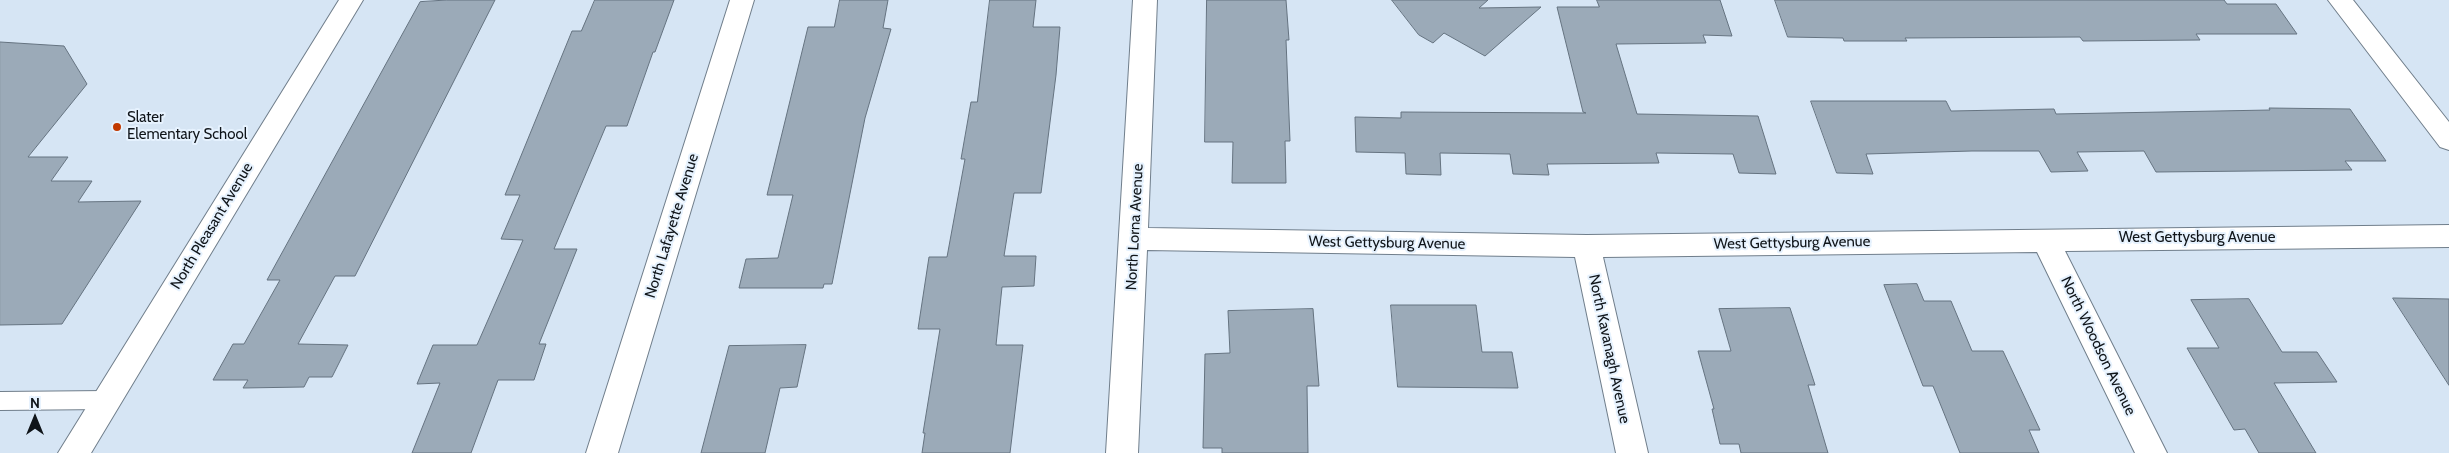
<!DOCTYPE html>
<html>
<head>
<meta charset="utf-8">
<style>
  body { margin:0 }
  #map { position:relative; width:2449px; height:453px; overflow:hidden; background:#d6e5f4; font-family:Cabin,sans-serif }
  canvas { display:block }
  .north { position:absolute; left:10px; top:393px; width:50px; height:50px; -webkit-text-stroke:4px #e6f2fe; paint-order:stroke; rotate:0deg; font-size:14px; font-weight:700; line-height:20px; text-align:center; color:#10151a }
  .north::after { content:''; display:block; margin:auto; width:18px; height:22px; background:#10151a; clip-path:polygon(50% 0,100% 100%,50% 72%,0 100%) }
</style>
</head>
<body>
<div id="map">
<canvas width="2449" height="453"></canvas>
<div class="north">N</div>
</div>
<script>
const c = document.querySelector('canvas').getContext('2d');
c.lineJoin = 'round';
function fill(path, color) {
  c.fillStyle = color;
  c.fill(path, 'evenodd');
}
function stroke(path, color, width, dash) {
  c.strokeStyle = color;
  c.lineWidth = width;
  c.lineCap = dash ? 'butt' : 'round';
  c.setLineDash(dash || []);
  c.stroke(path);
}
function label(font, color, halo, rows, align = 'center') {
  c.font = font + ' Cabin,sans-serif';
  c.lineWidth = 4;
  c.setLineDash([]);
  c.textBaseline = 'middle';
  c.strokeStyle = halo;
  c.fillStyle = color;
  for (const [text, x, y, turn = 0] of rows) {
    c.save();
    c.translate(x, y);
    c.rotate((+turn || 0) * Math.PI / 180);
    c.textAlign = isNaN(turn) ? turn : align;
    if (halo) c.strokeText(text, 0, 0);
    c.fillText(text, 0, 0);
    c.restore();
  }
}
const building = new Path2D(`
  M 447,0 L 495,0 L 355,276 L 335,276 L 298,344 L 348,345 L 332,377 L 309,377 L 304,387 L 243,388 L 248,380 L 213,380 L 233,344 L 244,344 L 280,280 L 267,280 L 420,2 Z
  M 595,0 L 674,0 L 655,52 L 653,52 L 627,126 L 606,126 L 554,249 L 577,249 L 539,344 L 546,344 L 534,380 L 498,380 L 471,453 L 412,453 L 440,383 L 417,384 L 433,345 L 477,345 L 523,240 L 501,239 L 520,195 L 505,195 L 572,31 L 581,31 Z
  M 840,0 L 888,0 L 883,28 L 891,29 L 865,118 L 832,284 L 824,284 L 823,288 L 739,288 L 746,259 L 778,258 L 793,195 L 767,195 L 808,27 L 834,27 Z
  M 990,0 L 1036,0 L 1033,27 L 1060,27 L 1056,75 L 1041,193 L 1014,193 L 1004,256 L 1036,256 L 1034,286 L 1002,287 L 996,345 L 1023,345 L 1010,453 L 922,453 L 925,433 L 923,433 L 940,329 L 918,329 L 929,257 L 947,257 L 965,159 L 961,159 L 971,102 L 977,102 Z
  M 1207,0 L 1286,0 L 1289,40 L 1286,40 L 1290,141 L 1285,141 L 1286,183 L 1232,183 L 1233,142 L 1205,142 Z
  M 1392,0 L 1488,0 L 1479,8 L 1541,7 L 1485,56 L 1444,33 L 1433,43 L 1419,35 Z
  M 1597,0 L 1720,0 L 1732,36 L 1703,35 L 1706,43 L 1616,44 L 1637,114 L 1758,116 L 1776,174 L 1739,173 L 1733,154 L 1656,153 L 1659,163 L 1547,164 L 1549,175 L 1513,174 L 1510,154 L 1440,153 L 1441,175 L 1406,174 L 1405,153 L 1356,152 L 1355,117 L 1401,118 L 1401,112 L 1586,113 L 1583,112 L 1557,7 L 1599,7 Z
  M 1775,0 L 2224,0 L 2227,4 L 2276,4 L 2297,34 L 2196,34 L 2200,40 L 2083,41 L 2080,37 L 1905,38 L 1907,41 L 1844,41 L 1843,38 L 1788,37 Z
  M 0,42 L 64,46 L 87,84 L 28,157 L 68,157 L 51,181 L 92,181 L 78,202 L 141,201 L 62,324 L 0,325 Z
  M 1811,101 L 1946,101 L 1951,111 L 2054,109 L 2056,114 L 2270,110 L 2269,108 L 2350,109 L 2386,161 L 2345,161 L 2352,170 L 2156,172 L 2144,151 L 2077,152 L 2088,171 L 2051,172 L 2039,151 L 1972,151 L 1866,154 L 1873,174 L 1837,173 Z
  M 1917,284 L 1924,301 L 1951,301 L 1972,351 L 2003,351 L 2040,430 L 2029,430 L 2039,453 L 1960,453 L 1933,386 L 1923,386 L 1884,285 Z
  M 2393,298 L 2449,299 L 2449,385 Z
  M 2249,299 L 2282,352 L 2317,352 L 2337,382 L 2274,383 L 2316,453 L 2259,453 L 2245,429 L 2234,430 L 2187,348 L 2219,348 L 2191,300 Z
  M 1391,305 L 1476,305 L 1482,352 L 1512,352 L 1518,388 L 1398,387 Z
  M 1790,308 L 1815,385 L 1808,385 L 1828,453 L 1741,453 L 1739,444 L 1720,444 L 1712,409 L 1714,409 L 1698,351 L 1731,351 L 1719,309 Z
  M 1313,309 L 1319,386 L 1307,386 L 1308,453 L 1222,453 L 1222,448 L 1203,448 L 1205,354 L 1230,353 L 1228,311 Z
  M 806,345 L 797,387 L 780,388 L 765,453 L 701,453 L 729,346 Z`);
fill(building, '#9baab8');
stroke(building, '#657380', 1);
const service = new Path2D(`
  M 106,391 L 113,394 L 116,400 L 113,406 L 106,409 L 0,410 L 0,392 Z`);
const minor = new Path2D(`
  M 339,0 L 363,0 L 91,453 L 58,453 Z
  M 730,0 L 754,0 L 618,453 L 586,453 Z
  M 1133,0 L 1157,0 L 1148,228 L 1587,235 L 2449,225 L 2449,247 L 2065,251 L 2167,453 L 2135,453 L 2037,252 L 1603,257 L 1648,453 L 1616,453 L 1575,257 L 1147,250 L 1138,453 L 1106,453 Z
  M 2328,0 L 2353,0 L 2449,122 L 2449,150 L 2440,147 Z`);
stroke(service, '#707e8b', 2);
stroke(minor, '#707e8b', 2);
fill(service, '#fff');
fill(minor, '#fff');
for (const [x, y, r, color] of [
  [117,127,5,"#c13900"]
]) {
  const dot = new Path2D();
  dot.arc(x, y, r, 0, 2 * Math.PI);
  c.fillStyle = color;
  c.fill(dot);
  stroke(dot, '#e6f2fe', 2);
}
label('15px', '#10151a', '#e6f2fe', [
  ["Slater",127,118],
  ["Elementary School",127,135]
], 'left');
label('15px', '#10151a', '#e6f2fe', [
  ["North Pleasant Avenue",212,226,-59],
  ["North Lafayette Avenue",672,226,-73],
  ["North Lorna Avenue",1135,227,-87],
  ["West Gettysburg Avenue",2197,238],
  ["West Gettysburg Avenue",1387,243,1],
  ["West Gettysburg Avenue",1792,243,-1],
  ["North Woodson Avenue",2098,346,64],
  ["North Kavanagh Avenue",1609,349,78]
]);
</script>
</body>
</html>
